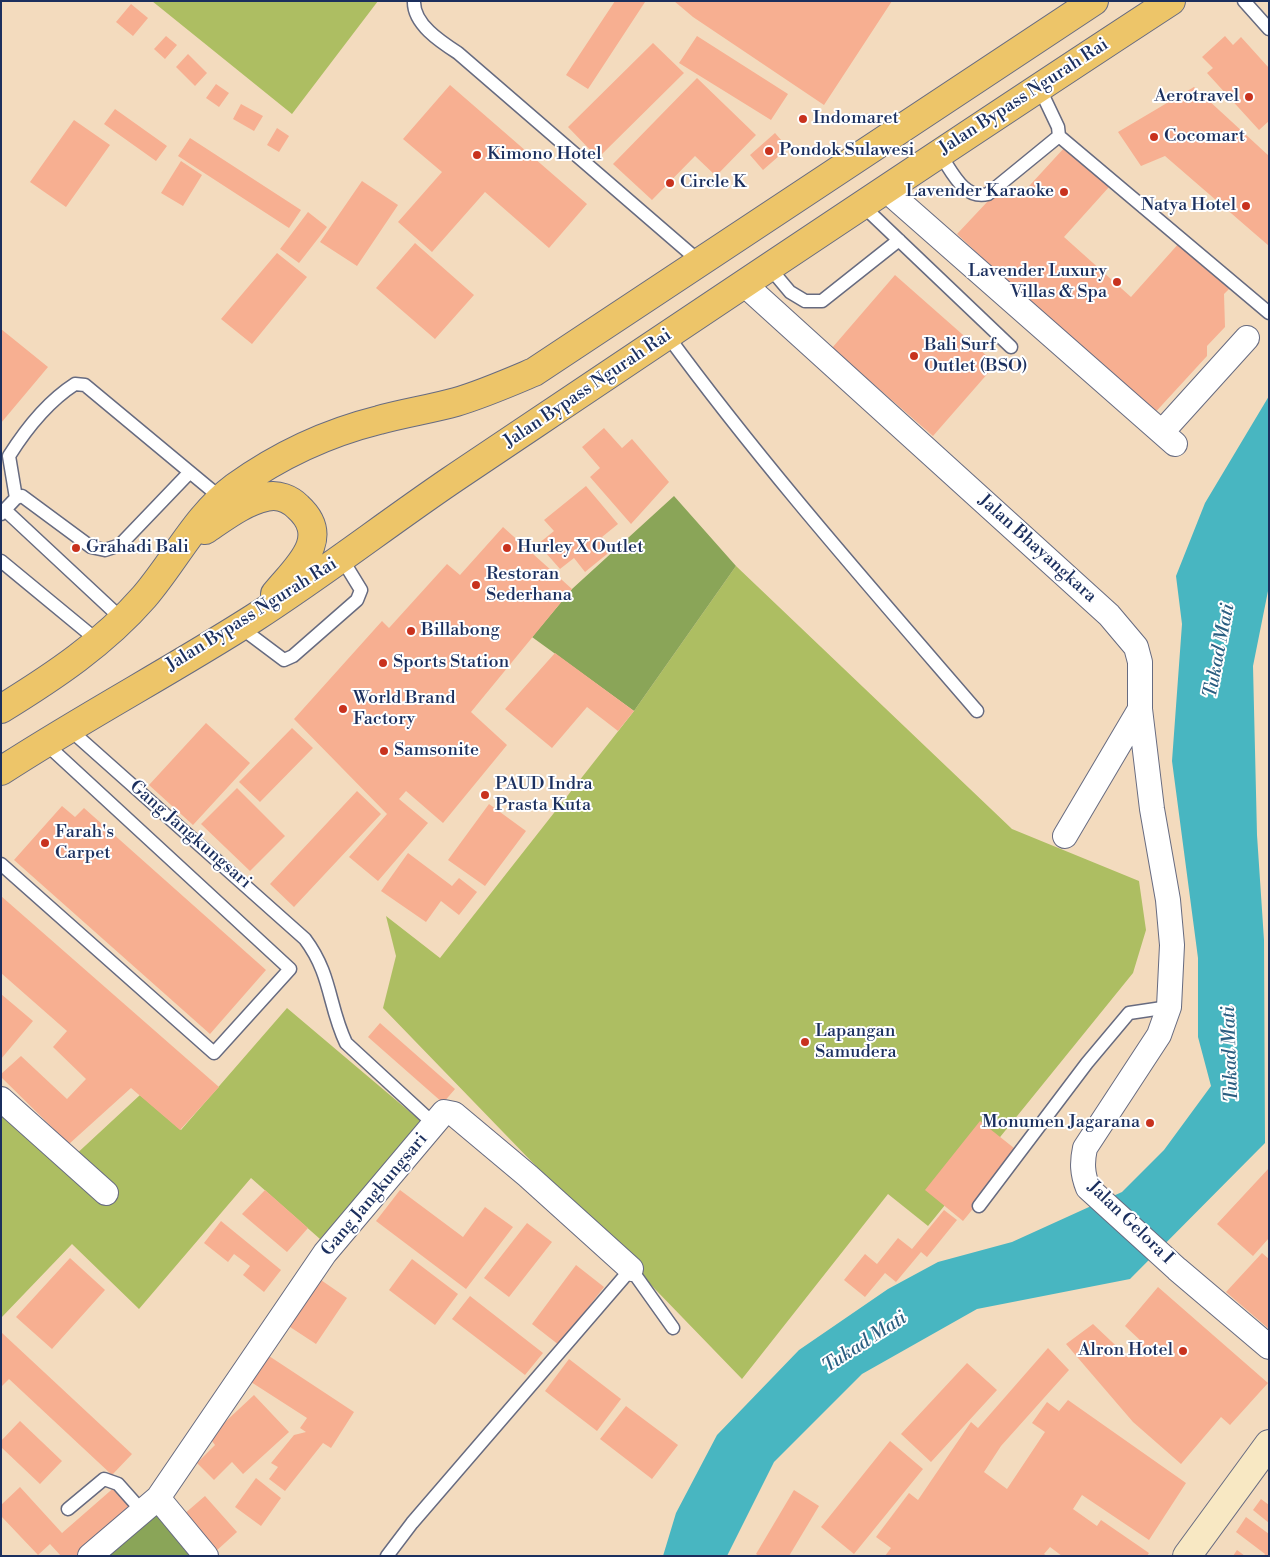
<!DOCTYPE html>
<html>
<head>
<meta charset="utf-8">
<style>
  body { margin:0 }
  #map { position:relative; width:1270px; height:1557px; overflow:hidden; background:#f3dbbe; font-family:"Libre Bodoni",serif }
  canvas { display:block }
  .frame { position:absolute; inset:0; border:2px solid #1b2f5e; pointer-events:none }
</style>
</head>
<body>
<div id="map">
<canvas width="1270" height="1557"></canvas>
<div class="frame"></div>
</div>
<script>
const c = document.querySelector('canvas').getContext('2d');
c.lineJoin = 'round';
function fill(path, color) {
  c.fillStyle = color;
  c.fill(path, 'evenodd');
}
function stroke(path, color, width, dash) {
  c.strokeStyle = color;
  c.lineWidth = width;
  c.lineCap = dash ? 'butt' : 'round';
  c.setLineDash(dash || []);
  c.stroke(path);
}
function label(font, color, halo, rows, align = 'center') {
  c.font = font + ' "Libre Bodoni",serif';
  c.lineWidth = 4;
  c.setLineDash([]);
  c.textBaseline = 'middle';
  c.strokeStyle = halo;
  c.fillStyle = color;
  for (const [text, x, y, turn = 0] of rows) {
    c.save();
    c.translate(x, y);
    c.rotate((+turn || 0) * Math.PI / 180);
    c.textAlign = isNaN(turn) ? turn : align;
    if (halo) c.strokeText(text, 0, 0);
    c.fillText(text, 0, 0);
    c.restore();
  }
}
fill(new Path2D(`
  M 152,1 L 378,1 L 292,114 Z
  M 736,566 L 1012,829 L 1139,881 L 1146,930 L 1133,973 L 928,1226 L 888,1194 L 742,1379 L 383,1008 L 396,956 L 386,916 L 440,958 L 634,711 Z
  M 287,1008 L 423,1123 L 320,1239 L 251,1178 L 139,1309 L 72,1244 L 1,1318 L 1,1095 L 72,1158 L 140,1095 L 181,1130 Z`), '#adbe62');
fill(new Path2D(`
  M 674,496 L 736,566 L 634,711 L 532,637 L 572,589 Z
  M 156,1509 L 191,1556 L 100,1556 Z`), '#8aa558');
fill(new Path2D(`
  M 1269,396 L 1269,586 L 1253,666 L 1257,835 L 1264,940 L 1265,1143 L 1130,1279 L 977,1309 L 862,1374 L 774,1462 L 727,1556 L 663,1556 L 676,1513 L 717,1435 L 799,1350 L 888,1289 L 938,1262 L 1012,1242 L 1122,1192 L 1164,1150 L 1211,1086 L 1198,1037 L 1198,958 L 1172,761 L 1182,624 L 1176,576 L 1205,503 Z`), '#48b6c1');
fill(new Path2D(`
  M 615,1 L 645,2 L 588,89 L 566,75 Z
  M 674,1 L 892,1 L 824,105 L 693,17 Z
  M 131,4 L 148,18 L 133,36 L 116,22 Z
  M 166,36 L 177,45 L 165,59 L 154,49 Z
  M 697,36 L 788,94 L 771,120 L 679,63 Z
  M 1225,36 L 1233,45 L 1241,37 L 1269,68 L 1269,121 L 1259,130 L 1207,73 L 1213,68 L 1202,57 Z
  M 653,43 L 684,73 L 598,158 L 568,127 Z
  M 188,54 L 207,73 L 195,86 L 176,67 Z
  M 697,78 L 756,135 L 716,176 L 695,156 L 652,200 L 613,164 Z
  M 216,84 L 229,93 L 219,107 L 206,98 Z
  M 450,85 L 587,204 L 549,248 L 485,192 L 432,252 L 398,222 L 442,172 L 403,139 Z
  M 1194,87 L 1269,156 L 1269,246 L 1165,156 L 1141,166 L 1118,132 Z
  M 241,104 L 263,116 L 254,131 L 233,119 Z
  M 115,109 L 167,146 L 156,161 L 104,124 Z
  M 74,120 L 110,145 L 66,207 L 30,182 Z
  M 277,128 L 289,136 L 279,152 L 267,145 Z
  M 775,133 L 788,148 L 763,170 L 750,155 Z
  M 190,138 L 301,210 L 289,228 L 178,156 Z
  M 1065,147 L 1109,187 L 1064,237 L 1131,297 L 1180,242 L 1229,289 L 1224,294 L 1225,327 L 1207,346 L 1207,356 L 1151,417 L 957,234 L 1005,183 L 1019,197 Z
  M 181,161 L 202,175 L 183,206 L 161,193 Z
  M 362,181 L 398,205 L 357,266 L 320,242 Z
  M 308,212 L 327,227 L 299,263 L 280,249 Z
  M 415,243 L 474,295 L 435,339 L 376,288 Z
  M 277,253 L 307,277 L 252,344 L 221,319 Z
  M 895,275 L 996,364 L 933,436 L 832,348 Z
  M 1,329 L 48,367 L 1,423 Z
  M 604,428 L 622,448 L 632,439 L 669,482 L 631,524 L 590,477 L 600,468 L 582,447 Z
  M 586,486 L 618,524 L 602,537 L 612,550 L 585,572 L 574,558 L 560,569 L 538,544 L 554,531 L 544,520 Z
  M 503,527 L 572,589 L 471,712 L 507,745 L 443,823 L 406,791 L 399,799 L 428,823 L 378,881 L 349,857 L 387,814 L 294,719 L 382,621 L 389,628 L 447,564 L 460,575 Z
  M 555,653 L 634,711 L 618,731 L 587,707 L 552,748 L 505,709 Z
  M 206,723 L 250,763 L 193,825 L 149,785 Z
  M 292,728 L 313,748 L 260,802 L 239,782 Z
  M 237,788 L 285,836 L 250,871 L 201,824 Z
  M 357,791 L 381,814 L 294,907 L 270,884 Z
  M 489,804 L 526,831 L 485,886 L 448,860 Z
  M 62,806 L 75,817 L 84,808 L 266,970 L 210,1034 L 14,860 Z
  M 408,853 L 452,886 L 459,878 L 477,892 L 459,915 L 441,901 L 426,922 L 381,891 Z
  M 1,896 L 219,1087 L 180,1130 L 131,1088 L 69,1144 L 1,1077 L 1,1074 L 21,1056 L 67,1099 L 86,1079 L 53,1047 L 67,1031 L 1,973 Z
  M 1,994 L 33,1021 L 1,1059 Z
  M 380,1023 L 455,1089 L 443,1103 L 368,1037 Z
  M 980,1121 L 1019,1152 L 963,1221 L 925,1190 Z
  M 1269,1168 L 1269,1238 L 1253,1256 L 1217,1224 Z
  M 265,1190 L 308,1228 L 287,1252 L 242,1214 Z
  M 400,1190 L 463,1237 L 485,1207 L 513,1227 L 466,1289 L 376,1221 Z
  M 944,1210 L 957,1220 L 927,1257 L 921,1252 L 896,1282 L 885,1273 L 865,1297 L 844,1280 L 865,1254 L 877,1264 L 898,1238 L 912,1249 Z
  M 221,1221 L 281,1270 L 264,1292 L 243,1275 L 250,1266 L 234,1254 L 228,1262 L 204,1243 Z
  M 527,1223 L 552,1242 L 509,1297 L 484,1278 Z
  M 1262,1253 L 1269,1259 L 1269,1329 L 1226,1292 Z
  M 70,1258 L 105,1290 L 52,1349 L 16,1317 Z
  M 412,1259 L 458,1294 L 435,1325 L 389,1290 Z
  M 576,1265 L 604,1287 L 559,1345 L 532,1324 Z
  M 318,1278 L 347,1298 L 316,1344 L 287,1325 Z
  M 1158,1287 L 1268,1383 L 1230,1425 L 1221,1417 L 1181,1464 L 1133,1422 L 1066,1344 L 1093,1324 L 1129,1358 L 1142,1342 L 1125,1326 Z
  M 470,1296 L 543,1353 L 525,1375 L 452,1319 Z
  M 1,1332 L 132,1454 L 112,1475 L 9,1379 L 1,1387 Z
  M 1048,1348 L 1069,1370 L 1001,1446 L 984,1472 L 1007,1489 L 1045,1432 L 1032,1423 L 1047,1402 L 1059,1411 L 1068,1400 L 1186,1483 L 1149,1540 L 1082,1495 L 1073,1509 L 1097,1526 L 1101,1520 L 1149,1553 L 1147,1556 L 1062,1556 L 1050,1547 L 1044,1554 L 1047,1556 L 885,1556 L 891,1548 L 876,1537 L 909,1493 L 918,1500 L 971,1422 L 978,1428 Z
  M 269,1356 L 354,1412 L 331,1448 L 323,1443 L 285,1491 L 269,1479 L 278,1467 L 271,1463 L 294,1435 L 306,1432 L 300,1428 L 307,1418 L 251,1382 Z
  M 569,1359 L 621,1399 L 597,1431 L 545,1391 Z
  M 967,1363 L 997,1390 L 931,1462 L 901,1434 Z
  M 254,1395 L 289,1432 L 243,1474 L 232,1462 L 214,1480 L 197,1463 L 215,1445 L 209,1437 Z
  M 626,1406 L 678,1445 L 652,1479 L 600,1439 Z
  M 20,1421 L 62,1461 L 40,1484 L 1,1447 L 1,1441 Z
  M 890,1441 L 923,1469 L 854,1554 L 821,1527 Z
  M 256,1478 L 281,1498 L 261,1526 L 235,1507 Z
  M 117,1485 L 134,1503 L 76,1556 L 61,1556 L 50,1544 L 38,1555 L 1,1516 L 1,1505 L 20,1487 L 62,1533 Z
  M 794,1490 L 819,1506 L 789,1556 L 759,1556 L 756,1554 Z
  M 205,1496 L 237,1532 L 215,1552 L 183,1515 Z
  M 1261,1499 L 1269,1505 L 1269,1523 L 1253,1510 Z
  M 1246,1517 L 1269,1534 L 1269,1556 L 1264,1556 L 1265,1554 L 1236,1532 Z
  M 1237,1550 L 1245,1556 L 1233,1556 Z`), '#f7af91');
const service = new Path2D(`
  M 414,1 C 413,24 441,42 458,53 L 700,262
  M 1244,1 L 1269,29
  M 1059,136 L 1269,313
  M 939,153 C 952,171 963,200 988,194 L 1059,136 L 1058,127 L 1039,87
  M 862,205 L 1011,347
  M 769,267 L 790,292 L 805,301 L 822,301 L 899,240
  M 667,335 C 763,466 871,588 977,711
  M 16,498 L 9,456 C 26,429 47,402 75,384 L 85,385 L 221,498
  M 5,510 L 123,620
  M 1,514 L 16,498 L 22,496 L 91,547 L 105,550 L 120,545 L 189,473
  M 1,561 L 98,641
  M 240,627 L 284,660 L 293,656 L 357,600 L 361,590 L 342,559
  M 68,728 L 305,939 C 332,975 328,1005 346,1043 L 434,1124
  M 1,864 L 214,1053 L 290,969 L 45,743
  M 979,1206 L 1087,1063 L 1129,1013 L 1169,1007
  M 68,1509 L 104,1479 L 118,1484 L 142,1511
  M 387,1556 L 412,1523 L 631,1269 L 673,1328`);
const minor = new Path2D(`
  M 885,189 L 1175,444
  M 744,284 L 1109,615 L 1136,647 L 1140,662 L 1140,709 L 1152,809 L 1168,900 L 1172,945 L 1169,1007 L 1159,1035 L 1085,1148 C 1082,1162 1082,1173 1088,1188 L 1177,1269 L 1269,1347
  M 1162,432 L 1247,338
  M 1065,836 L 1140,709
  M 1,1099 L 106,1193
  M 158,1498 L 206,1556
  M 90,1556 L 158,1498 L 325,1253 L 444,1112 L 454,1114 L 528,1176 L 631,1269`);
const secondary = new Path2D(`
  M 1187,1556 L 1269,1444`);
const trunk = new Path2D(`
  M 205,530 C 223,518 245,501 266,497 C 278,494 290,499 298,507 C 333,539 296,568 275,594
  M 1,709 C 53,677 104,643 144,597 C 175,561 196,516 235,487 C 278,456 327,433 379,420 C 404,413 431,409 456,402 C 483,394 508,383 534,372 L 1094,1
  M 1,771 C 84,717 171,671 254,618 C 321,575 384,526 450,481 C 690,320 929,159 1171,1`);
stroke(service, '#676b80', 15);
stroke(minor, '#676b80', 26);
stroke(secondary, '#676b80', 30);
stroke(trunk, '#676b80', 30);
stroke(service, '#fff', 12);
stroke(minor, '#fff', 24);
stroke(secondary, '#f8e8c3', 28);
stroke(trunk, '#edc569', 28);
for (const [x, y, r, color] of [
  [1249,97,5,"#c8321e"],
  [803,119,5,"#c8321e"],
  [1154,137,5,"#c8321e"],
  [769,151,5,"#c8321e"],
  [477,155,5,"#c8321e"],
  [670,183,5,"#c8321e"],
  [1064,192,5,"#c8321e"],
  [1246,206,5,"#c8321e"],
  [1117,282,5,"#c8321e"],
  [914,356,5,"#c8321e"],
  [76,548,5,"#c8321e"],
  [507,548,5,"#c8321e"],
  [476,585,5,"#c8321e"],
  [411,631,5,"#c8321e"],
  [383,663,5,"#c8321e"],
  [343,709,5,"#c8321e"],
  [384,751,5,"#c8321e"],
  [485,795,5,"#c8321e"],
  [45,843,5,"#c8321e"],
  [805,1042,5,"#c8321e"],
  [1150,1123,5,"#c8321e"],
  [1183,1351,5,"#c8321e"]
]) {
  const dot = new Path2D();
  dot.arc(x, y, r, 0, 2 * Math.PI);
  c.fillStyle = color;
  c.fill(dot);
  stroke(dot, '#fff', 2);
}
label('18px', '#1b2f5e', '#fff', [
  ["Jalan Bypass Ngurah Rai",1024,97,-33],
  ["Jalan Bypass Ngurah Rai",588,389,-34],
  ["Jalan Bhayangkara",1037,549,42],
  ["Jalan Bypass Ngurah Rai",252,615,-32],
  ["Gang Jangkungsari",190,835,41],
  ["Gang Jangkungsari",375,1195,-50],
  ["Jalan Gelora I",1130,1223,44]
]);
label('18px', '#1b2f5e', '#fff', [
  ["Aerotravel",1239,97,"right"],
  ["Indomaret",813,119],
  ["Cocomart",1164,137],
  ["Pondok Sulawesi",779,151],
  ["Kimono Hotel",487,155],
  ["Circle K",680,183],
  ["Lavender Karaoke",1054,192,"right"],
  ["Natya Hotel",1236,206,"right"],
  ["Lavender Luxury",1107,272,"right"],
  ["Villas & Spa",1107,293,"right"],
  ["Bali Surf",924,346],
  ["Outlet (BSO)",924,367],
  ["Grahadi Bali",86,548],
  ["Hurley X Outlet",517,548],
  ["Restoran",486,575],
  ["Sederhana",486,596],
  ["Billabong",421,631],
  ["Sports Station",393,663],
  ["World Brand",353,699],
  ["Factory",353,720],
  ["Samsonite",394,751],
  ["PAUD Indra",495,785],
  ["Prasta Kuta",495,806],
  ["Farah's",55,833],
  ["Carpet",55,854],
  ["Lapangan",815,1032],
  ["Samudera",815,1053],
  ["Monumen Jagarana",1140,1123,"right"],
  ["Alron Hotel",1173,1351,"right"]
], 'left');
label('italic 19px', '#2b5e81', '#fff', [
  ["Tukad Mati",1220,651,-79],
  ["Tukad Mati",1231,1054,-92],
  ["Tukad Mati",865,1343,-33]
]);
</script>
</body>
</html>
